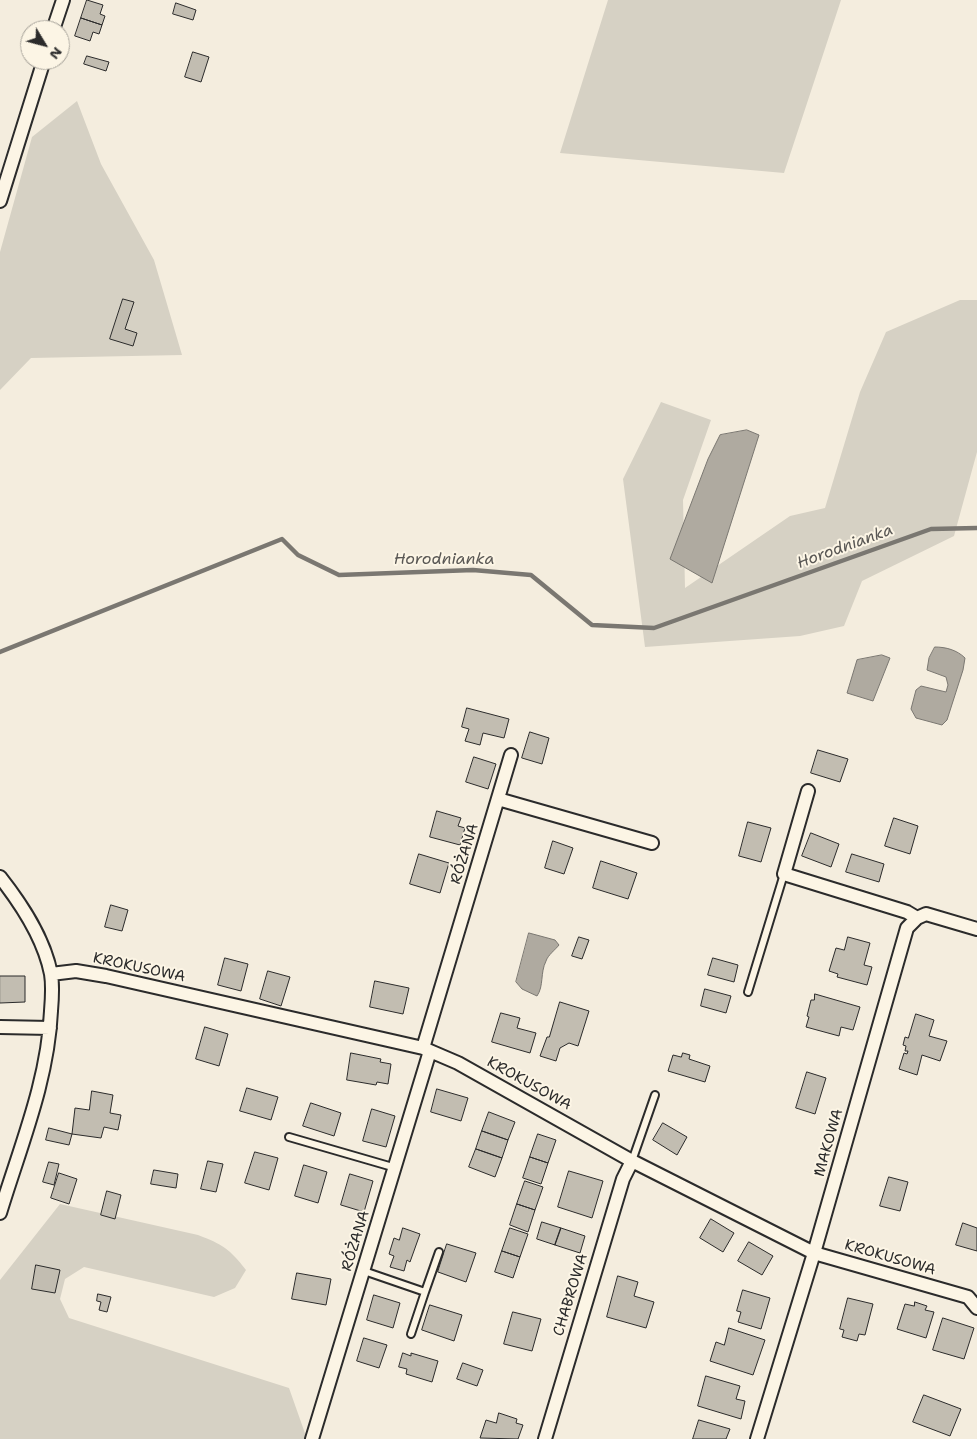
<!DOCTYPE html>
<html>
<head>
<meta charset="utf-8">
<style>
  body { margin:0 }
  #map { position:relative; width:977px; height:1439px; overflow:hidden; background:#f4edde; font-family:"Shantell Sans",sans-serif }
  canvas { display:block }
  .north { position:absolute; left:20px; top:20px; width:50px; height:50px; box-sizing:border-box; background:#fcf5e5; border:1px solid #a8a49b; border-radius:50%; rotate:127deg; font-size:14px; font-weight:700; line-height:20px; text-align:center; color:#2b2b2b }
  .north::after { content:''; display:block; margin:auto; width:18px; height:22px; background:#2b2b2b; clip-path:polygon(50% 0,100% 100%,50% 72%,0 100%) }
</style>
</head>
<body>
<div id="map">
<canvas width="977" height="1439"></canvas>
<div class="north">N</div>
</div>
<script>
const c = document.querySelector('canvas').getContext('2d');
c.lineJoin = 'round';
function fill(path, color) {
  c.fillStyle = color;
  c.fill(path, 'evenodd');
}
function stroke(path, color, width, dash) {
  c.strokeStyle = color;
  c.lineWidth = width;
  c.lineCap = dash ? 'butt' : 'round';
  c.setLineDash(dash || []);
  c.stroke(path);
}
function label(font, color, halo, rows, align = 'center') {
  c.font = font + ' "Shantell Sans",sans-serif';
  c.lineWidth = 4;
  c.setLineDash([]);
  c.textBaseline = 'middle';
  c.strokeStyle = halo;
  c.fillStyle = color;
  for (const [text, x, y, turn = 0] of rows) {
    c.save();
    c.translate(x, y);
    c.rotate((+turn || 0) * Math.PI / 180);
    c.textAlign = isNaN(turn) ? turn : align;
    if (halo) c.strokeText(text, 0, 0);
    c.fillText(text, 0, 0);
    c.restore();
  }
}
fill(new Path2D(`
  M 608,0 L 841,0 L 784,173 L 560,153 Z
  M 77,101 L 101,164 L 154,260 L 182,355 L 31,358 L 0,390 L 0,252 L 32,137 Z
  M 960,300 L 977,300 L 977,452 L 954,536 L 862,581 L 844,626 L 800,636 L 645,647 L 623,479 L 661,402 L 711,420 L 683,500 L 685,588 L 790,516 L 825,508 L 860,392 L 886,332 Z
  M 60,1204 L 198,1235 C 222,1244 230,1249 246,1270 L 235,1288 L 214,1297 L 84,1267 L 65,1279 L 60,1299 L 69,1318 L 289,1388 L 307,1439 L 0,1439 L 0,1280 Z`), '#d6d1c4');
const water = new Path2D(`
  M 747,430 L 759,435 L 712,583 L 670,559 L 708,459 L 720,435 Z
  M 935,647 C 946,647 957,650 965,658 L 963,670 L 947,720 L 942,725 L 916,718 L 911,709 L 916,690 L 921,686 L 946,692 L 948,685 L 946,677 L 927,670 L 929,658 Z
  M 882,655 L 890,658 L 873,701 L 847,693 L 857,660 Z
  M 529,933 L 555,940 L 559,945 C 555,950 548,955 546,961 C 540,973 544,986 537,996 L 522,989 L 516,982 Z`);
fill(water, '#afaaa0');
stroke(water, '#7a7771', 1);
stroke(new Path2D(`
  M 0,652 L 282,539 L 298,555 L 339,575 L 473,570 L 531,575 L 592,625 L 654,628 L 931,529 L 977,528`), '#7a7771', 4.5);
const building = new Path2D(`
  M 87,0 L 103,5 L 100,14 L 105,16 L 102,25 L 81,18 Z
  M 176,3 L 196,10 L 193,20 L 173,14 Z
  M 81,18 L 102,25 L 99,34 L 93,32 L 90,41 L 75,36 Z
  M 193,52 L 209,57 L 201,82 L 185,77 Z
  M 87,56 L 109,62 L 106,71 L 84,64 Z
  M 123,299 L 134,302 L 125,329 L 137,333 L 133,346 L 110,339 Z
  M 467,708 L 509,719 L 504,738 L 483,733 L 480,745 L 465,741 L 469,729 L 462,727 Z
  M 530,732 L 549,738 L 542,764 L 522,758 Z
  M 818,750 L 848,759 L 840,782 L 811,773 Z
  M 474,757 L 496,764 L 488,789 L 466,782 Z
  M 437,811 L 461,818 L 458,826 L 465,828 L 460,845 L 430,837 Z
  M 894,818 L 918,826 L 910,854 L 885,846 Z
  M 748,822 L 771,828 L 761,862 L 739,856 Z
  M 811,833 L 839,844 L 831,867 L 802,856 Z
  M 553,841 L 573,848 L 564,874 L 545,868 Z
  M 419,854 L 449,863 L 440,893 L 410,884 Z
  M 852,854 L 884,864 L 879,882 L 846,872 Z
  M 601,861 L 637,873 L 628,899 L 593,888 Z
  M 111,905 L 128,910 L 122,931 L 105,927 Z
  M 579,937 L 589,940 L 582,959 L 572,956 Z
  M 848,937 L 870,943 L 864,965 L 872,967 L 867,985 L 837,977 L 838,974 L 829,971 L 836,948 L 844,950 Z
  M 225,958 L 248,964 L 241,991 L 218,985 Z
  M 713,958 L 738,965 L 734,982 L 708,975 Z
  M 268,971 L 290,977 L 281,1006 L 260,999 Z
  M 0,976 L 25,976 L 25,1002 L 0,1003 Z
  M 375,981 L 409,988 L 403,1014 L 370,1007 Z
  M 705,989 L 731,996 L 726,1013 L 701,1006 Z
  M 815,994 L 860,1007 L 853,1030 L 841,1027 L 839,1036 L 806,1027 L 809,1017 L 807,1016 L 811,1000 L 814,1000 Z
  M 560,1002 L 589,1011 L 578,1046 L 569,1043 L 560,1048 L 556,1061 L 540,1056 L 547,1037 L 549,1037 Z
  M 501,1013 L 520,1018 L 517,1028 L 536,1033 L 530,1053 L 492,1042 Z
  M 916,1014 L 934,1020 L 929,1036 L 947,1041 L 940,1061 L 922,1055 L 917,1075 L 899,1069 L 904,1053 L 907,1054 L 908,1051 L 905,1051 L 906,1046 L 903,1045 L 905,1037 L 908,1038 Z
  M 205,1027 L 228,1034 L 219,1066 L 196,1059 Z
  M 351,1053 L 381,1059 L 380,1062 L 391,1064 L 388,1084 L 377,1082 L 376,1085 L 347,1080 Z
  M 683,1053 L 690,1055 L 689,1059 L 710,1066 L 705,1082 L 668,1071 L 673,1055 L 681,1057 Z
  M 807,1072 L 826,1078 L 815,1114 L 796,1108 Z
  M 247,1088 L 278,1097 L 271,1120 L 240,1111 Z
  M 437,1089 L 468,1098 L 461,1121 L 431,1112 Z
  M 92,1091 L 113,1095 L 110,1113 L 121,1115 L 118,1130 L 104,1127 L 101,1138 L 72,1134 L 75,1108 L 89,1110 Z
  M 311,1103 L 341,1113 L 334,1136 L 303,1126 Z
  M 372,1109 L 395,1116 L 386,1147 L 363,1141 Z
  M 489,1112 L 515,1122 L 508,1140 L 482,1131 Z
  M 663,1123 L 687,1137 L 677,1155 L 653,1140 Z
  M 49,1128 L 72,1134 L 69,1145 L 46,1140 Z
  M 482,1131 L 508,1140 L 502,1158 L 476,1149 Z
  M 538,1134 L 556,1140 L 548,1163 L 530,1157 Z
  M 476,1149 L 502,1158 L 495,1177 L 469,1167 Z
  M 255,1152 L 278,1158 L 269,1190 L 245,1183 Z
  M 530,1157 L 548,1163 L 541,1184 L 523,1178 Z
  M 208,1161 L 223,1164 L 216,1192 L 201,1189 Z
  M 49,1162 L 59,1164 L 54,1185 L 43,1182 Z
  M 304,1165 L 327,1172 L 318,1203 L 295,1196 Z
  M 154,1170 L 178,1174 L 176,1188 L 151,1184 Z
  M 569,1171 L 603,1181 L 592,1218 L 558,1207 Z
  M 59,1173 L 77,1179 L 69,1204 L 51,1198 Z
  M 350,1174 L 373,1181 L 364,1212 L 341,1205 Z
  M 889,1177 L 908,1182 L 900,1211 L 880,1206 Z
  M 525,1181 L 543,1187 L 535,1210 L 517,1204 Z
  M 107,1191 L 121,1195 L 115,1219 L 101,1215 Z
  M 517,1204 L 535,1210 L 528,1232 L 510,1225 Z
  M 711,1219 L 734,1233 L 723,1252 L 700,1238 Z
  M 542,1222 L 561,1228 L 555,1245 L 537,1239 Z
  M 963,1223 L 977,1228 L 977,1251 L 956,1245 Z
  M 403,1228 L 420,1234 L 410,1262 L 407,1260 L 404,1271 L 390,1267 L 394,1256 L 389,1254 L 394,1238 L 399,1240 Z
  M 510,1228 L 528,1234 L 520,1257 L 502,1251 Z
  M 561,1228 L 585,1236 L 580,1253 L 555,1245 Z
  M 749,1242 L 773,1256 L 762,1275 L 738,1261 Z
  M 447,1244 L 476,1253 L 466,1282 L 438,1272 Z
  M 502,1251 L 520,1257 L 513,1278 L 495,1272 Z
  M 36,1265 L 60,1270 L 55,1293 L 32,1289 Z
  M 297,1273 L 331,1279 L 326,1305 L 292,1299 Z
  M 618,1276 L 638,1282 L 634,1296 L 654,1302 L 646,1328 L 607,1317 Z
  M 743,1290 L 770,1298 L 761,1329 L 738,1322 L 741,1312 L 737,1311 Z
  M 98,1294 L 111,1297 L 107,1312 L 99,1310 L 101,1302 L 97,1301 Z
  M 374,1295 L 400,1303 L 393,1328 L 367,1320 Z
  M 848,1298 L 873,1304 L 865,1335 L 859,1334 L 857,1341 L 842,1337 L 844,1330 L 840,1329 Z
  M 915,1302 L 927,1306 L 925,1310 L 934,1312 L 926,1338 L 897,1329 L 905,1304 L 914,1306 Z
  M 430,1305 L 462,1315 L 454,1341 L 422,1330 Z
  M 513,1312 L 541,1319 L 532,1351 L 504,1344 Z
  M 943,1318 L 974,1328 L 964,1359 L 933,1350 Z
  M 729,1328 L 765,1340 L 753,1375 L 710,1361 L 716,1342 L 724,1345 Z
  M 364,1338 L 387,1345 L 379,1368 L 357,1361 Z
  M 403,1353 L 411,1356 L 411,1353 L 438,1361 L 432,1382 L 406,1374 L 407,1369 L 399,1367 Z
  M 463,1363 L 483,1370 L 477,1386 L 457,1379 Z
  M 706,1376 L 740,1386 L 736,1399 L 745,1401 L 741,1419 L 698,1406 Z
  M 924,1395 L 961,1409 L 950,1436 L 913,1422 Z
  M 499,1413 L 517,1419 L 516,1423 L 523,1425 L 518,1439 L 480,1438 L 486,1420 L 496,1423 Z
  M 699,1420 L 730,1429 L 726,1439 L 693,1439 Z`);
fill(building, '#c2bdb1');
stroke(building, '#2b2b2b', 1);
const service = new Path2D(`
  M 748,992 L 784,874
  M 289,1137 L 396,1168
  M 632,1161 L 655,1095
  M 364,1271 L 425,1292 L 411,1334
  M 425,1292 L 439,1252`);
const minor = new Path2D(`
  M 53,30 L 63,0
  M 0,201 L 44,60
  M 808,791 L 784,874 L 907,912 L 917,918
  M 498,799 L 652,843
  M 0,877 C 22,905 44,938 51,974 C 53,986 52,999 51,1011 C 48,1081 20,1147 0,1213
  M 51,974 L 76,971 L 106,976 L 423,1048 L 458,1063 L 632,1161 L 814,1253 L 968,1297 L 977,1308
  M 0,1027 L 50,1028
  M 423,1048 L 511,755
  M 312,1439 L 430,1051
  M 545,1439 L 623,1179 L 632,1161
  M 757,1439 L 814,1253 L 907,928 L 917,918 L 926,914 L 977,929`);
stroke(service, '#2b2b2b', 10);
stroke(minor, '#2b2b2b', 16);
stroke(service, '#fcf5e5', 6);
stroke(minor, '#fcf5e5', 12);
label('15px', '#2b2b2b', '#fcf5e5', [
  ["RÓŻANA",465,854,-73],
  ["KROKUSOWA",139,968,12],
  ["KROKUSOWA",529,1084,29],
  ["MAKOWA",829,1143,-74],
  ["RÓŻANA",356,1241,-73],
  ["KROKUSOWA",890,1258,16],
  ["CHABROWA",571,1295,-73]
]);
label('italic 16px', '#595754', '#fcf5e5', [
  ["Horodnianka",845,547,-20],
  ["Horodnianka",444,560]
]);
</script>
</body>
</html>
